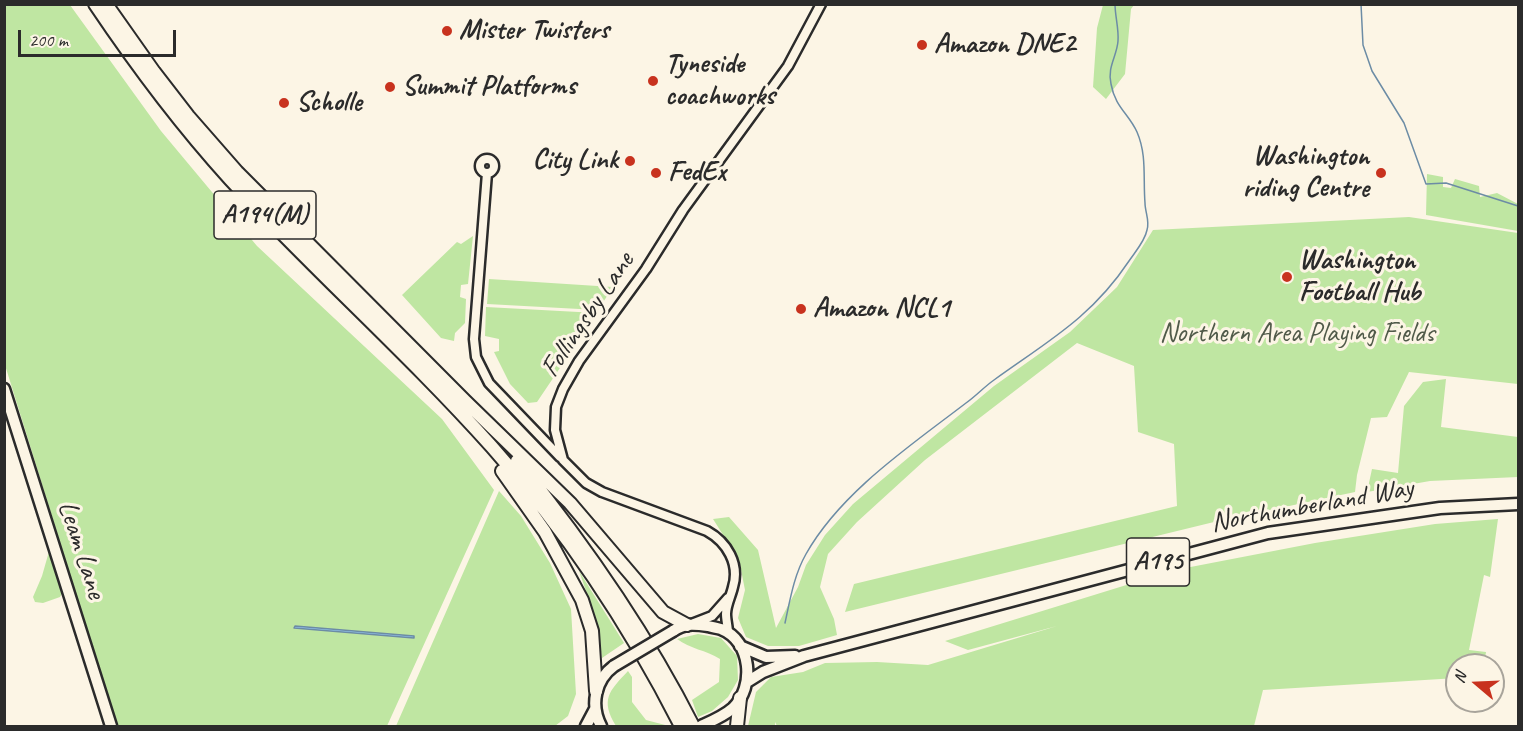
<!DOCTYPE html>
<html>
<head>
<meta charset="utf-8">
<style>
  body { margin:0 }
  #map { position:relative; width:1523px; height:731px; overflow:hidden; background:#fcf5e5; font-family:Caveat,sans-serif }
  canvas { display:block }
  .frame { position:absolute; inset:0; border:6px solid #2b2b2b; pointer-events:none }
  .north { position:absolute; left:1445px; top:653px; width:60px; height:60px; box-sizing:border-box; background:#fcf5e5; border:2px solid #a8a49b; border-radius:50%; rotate:289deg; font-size:16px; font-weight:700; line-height:24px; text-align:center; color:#2b2b2b }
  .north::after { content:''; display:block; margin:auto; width:21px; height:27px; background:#c8321e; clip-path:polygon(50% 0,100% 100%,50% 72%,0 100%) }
  .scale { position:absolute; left:18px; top:30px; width:158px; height:27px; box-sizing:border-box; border:3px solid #2b2b2b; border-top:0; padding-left:8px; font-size:18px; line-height:21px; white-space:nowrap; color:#2b2b2b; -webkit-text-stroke:4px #fcf5e5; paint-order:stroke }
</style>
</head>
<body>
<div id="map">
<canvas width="1523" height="731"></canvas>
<div class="frame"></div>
<div class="north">N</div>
<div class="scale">200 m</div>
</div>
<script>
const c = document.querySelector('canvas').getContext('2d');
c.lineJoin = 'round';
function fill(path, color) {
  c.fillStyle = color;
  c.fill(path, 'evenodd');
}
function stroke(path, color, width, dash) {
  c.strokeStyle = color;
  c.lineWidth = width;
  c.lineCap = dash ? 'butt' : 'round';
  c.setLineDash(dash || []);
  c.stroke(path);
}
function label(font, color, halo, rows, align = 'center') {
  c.font = font + ' Caveat,sans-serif';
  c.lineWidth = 6;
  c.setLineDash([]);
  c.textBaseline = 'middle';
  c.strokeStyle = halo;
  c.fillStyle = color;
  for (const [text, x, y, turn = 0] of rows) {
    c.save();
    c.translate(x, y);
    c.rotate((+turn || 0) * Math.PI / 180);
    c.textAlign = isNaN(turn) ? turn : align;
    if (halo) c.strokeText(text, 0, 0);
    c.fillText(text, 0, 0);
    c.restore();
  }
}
fill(new Path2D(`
  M 5,5 L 70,5 L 161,131 L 257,246 L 442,419 L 494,490 L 387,726 L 117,726 L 5,365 Z
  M 1103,5 L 1134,5 L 1131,9 L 1125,74 L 1106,99 L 1093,87 L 1097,28 Z
  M 1427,174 L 1443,177 L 1443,187 L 1451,188 L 1455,179 L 1479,186 L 1480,197 L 1497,193 L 1518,204 L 1518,231 L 1426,215 Z
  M 1409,217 L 1518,233 L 1518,384 L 1409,372 L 1387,417 L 1371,418 L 1357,475 L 1355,492 L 1214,522 L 845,612 L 854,584 L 1177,506 L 1174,444 L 1138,432 L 1134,366 L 1077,343 L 925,460 L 857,522 L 828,554 L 820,587 L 834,619 L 837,635 L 799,646 L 768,646 L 746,637 L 738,618 L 745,590 L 739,560 L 713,519 L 729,517 L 758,550 L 776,628 L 798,587 L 806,565 L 825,535 L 853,504 L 994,386 L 1070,332 L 1117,287 L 1153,230 Z
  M 473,236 L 468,284 L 461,285 L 460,297 L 466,299 L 465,323 L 455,333 L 454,341 L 441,338 L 402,295 L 457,242 L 461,244 Z
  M 489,279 L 613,287 L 598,310 L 487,304 Z
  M 486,307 L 597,313 L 537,402 L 528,403 L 510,384 L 494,352 L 499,351 L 499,339 L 485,336 Z
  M 1446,379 L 1441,427 L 1518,437 L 1518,477 L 1430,481 L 1367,492 L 1372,469 L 1398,473 L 1404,406 L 1423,382 Z
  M 499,491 L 521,516 L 550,563 L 571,609 L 576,694 L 568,716 L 555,726 L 396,726 Z
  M 1498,519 L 1490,577 L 1484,575 L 1469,650 L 1486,652 L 1484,665 L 1457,665 L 1457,678 L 1263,690 L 1254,726 L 777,726 L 775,722 L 775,726 L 748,726 L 756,692 L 771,677 L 803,672 L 825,663 L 877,662 L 928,665 L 1057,626 L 968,650 L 945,641 L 1175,570 L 1315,543 L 1435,524 Z
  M 50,548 L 64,590 L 60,597 L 43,603 L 35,602 L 33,597 L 42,576 Z
  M 579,571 L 624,643 L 602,658 L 596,619 Z
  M 698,634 L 721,638 L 737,656 L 738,680 L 728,697 L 712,711 L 698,717 L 692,700 L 719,682 L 720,659 C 706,650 690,649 677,639 Z
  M 628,671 L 632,677 L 632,702 L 646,720 L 669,726 L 616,726 C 600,700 609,691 628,671 Z`), '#bfe6a2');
const water = new Path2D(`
  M 295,626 L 414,636 L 414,638 L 294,628 Z`);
fill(water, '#98ccf6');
stroke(water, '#6c8ca5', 1.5);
stroke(new Path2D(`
  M 1361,4 L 1363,45 L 1372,71 L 1404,123 L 1426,184 L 1446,183 L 1518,206
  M 785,623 C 790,600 794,575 806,554 C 841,492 910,446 966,403 C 976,396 984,387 994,380 C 1048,341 1091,318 1129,261 C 1135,252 1145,241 1147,230 C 1150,221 1145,212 1145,203 C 1143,178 1147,155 1137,132 C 1129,114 1115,107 1111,84 C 1107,67 1117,56 1118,41 C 1119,29 1115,16 1115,4`), '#6c8ca5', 1.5);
const minor = new Path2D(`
  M480 166a7 7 0 1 1 14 0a7 7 0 1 1-14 0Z
  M 487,173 L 474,339 L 476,357 L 489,383 L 560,457
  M 694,623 L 712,616 L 728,598
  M 728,633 C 728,627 726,620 726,614 C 726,605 731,596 733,587 C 740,564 727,542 707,531 L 602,492 L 586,483 L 563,460 L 555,430 L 556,407 L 563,389 L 579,361 L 646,269 L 683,210 L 788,66 L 821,4`);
const major = new Path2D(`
  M 4,389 L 111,726
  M 673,631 C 685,623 694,624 708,626 C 712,627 717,628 721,629 C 752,641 755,687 733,708 C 724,716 712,721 701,726
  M 740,646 L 766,657 L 795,656
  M 747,682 L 763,672 L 804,656 L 1268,533 L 1440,508 L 1518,504
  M 586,726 L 595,709
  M 601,726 C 590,705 595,680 614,666`);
const highway = new Path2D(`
  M 95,4 C 136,65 180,124 230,179 C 315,271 409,354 492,447 C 568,532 630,626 681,726
  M 106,4 L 154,72 L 188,116 L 237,172 L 465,401 L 570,503 L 663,612 L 687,625
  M 517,461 C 584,544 645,631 693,726
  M 502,471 L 545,532 L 582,600 L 592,631 L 596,691
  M 737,726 L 740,698`);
stroke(minor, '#2b2b2b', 13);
stroke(major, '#2b2b2b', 15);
stroke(highway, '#2b2b2b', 16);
stroke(minor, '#fcf5e5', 8);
stroke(major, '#fcf5e5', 10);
stroke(highway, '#fcf5e5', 12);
const majorBridge = new Path2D(`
  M 614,666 L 673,631`);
stroke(majorBridge, '#2b2b2b', 15, []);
stroke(majorBridge, '#fcf5e5', 10);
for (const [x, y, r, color] of [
  [447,31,6,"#c8321e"],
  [922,45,6,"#c8321e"],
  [653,81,6,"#c8321e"],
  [390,87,6,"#c8321e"],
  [284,103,6,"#c8321e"],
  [630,161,6,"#c8321e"],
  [656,173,6,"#c8321e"],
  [1381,173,6,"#c8321e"],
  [1287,277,6,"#c8321e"],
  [801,309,6,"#c8321e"]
]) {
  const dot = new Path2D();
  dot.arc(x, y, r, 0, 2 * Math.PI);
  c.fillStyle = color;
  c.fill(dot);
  stroke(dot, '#fcf5e5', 2);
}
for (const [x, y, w] of [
  [265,215,102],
  [1158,562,63]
]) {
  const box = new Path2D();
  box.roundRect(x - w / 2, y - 24, w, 48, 4.5);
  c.fillStyle = '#fcf5e5';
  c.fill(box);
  stroke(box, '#2b2b2b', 1.5);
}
label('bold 27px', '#2b2b2b', null, [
  ["A194(M)",265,215],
  ["A195",1158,562]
]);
label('bold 28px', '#2b2b2b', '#fcf5e5', [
  ["Mister Twisters",459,31],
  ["Amazon DNE2",934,45],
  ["Tyneside",665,65],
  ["coachworks",665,97],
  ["Summit Platforms",402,87],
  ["Scholle",296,103],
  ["Washington",1369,157,"right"],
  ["riding Centre",1369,189,"right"],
  ["City Link",618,161,"right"],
  ["FedEx",668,173],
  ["Washington",1299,261],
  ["Football Hub",1299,293],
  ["Amazon NCL1",813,309]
], 'left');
label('28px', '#2b2b2b', '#fcf5e5', [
  ["Follingsby Lane",588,315,-56],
  ["Northumberland Way",1312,506,-10],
  ["Leam Lane",81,550,72]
]);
label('28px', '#505a49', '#fcf5e5', [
  ["Northern Area Playing Fields",1297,334]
]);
</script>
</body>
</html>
